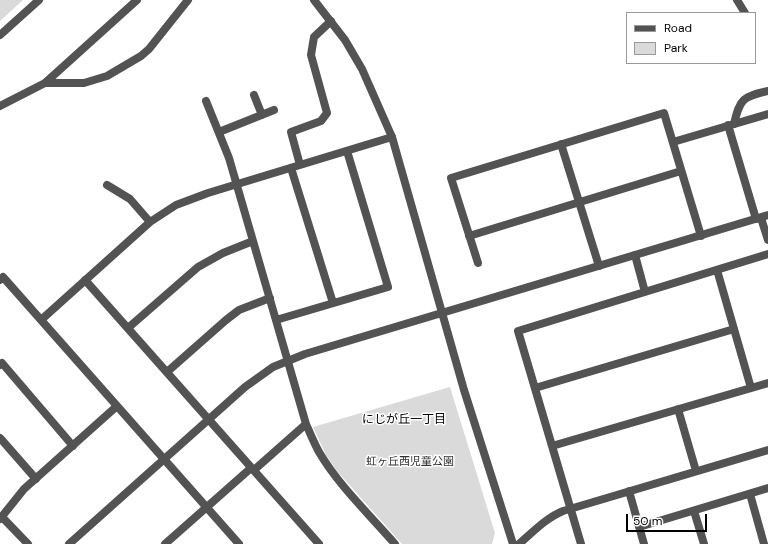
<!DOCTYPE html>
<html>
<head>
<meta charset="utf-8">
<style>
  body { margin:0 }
  #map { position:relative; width:768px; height:544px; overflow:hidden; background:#fff; font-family:"DM Sans",sans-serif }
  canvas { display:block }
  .legend { position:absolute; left:626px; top:12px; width:130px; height:52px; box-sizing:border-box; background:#fff; border:1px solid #999; margin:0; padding:5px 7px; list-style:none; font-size:12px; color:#000 }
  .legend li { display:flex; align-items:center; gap:8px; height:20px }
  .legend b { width:20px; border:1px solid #999 }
  .scale { position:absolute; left:626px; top:514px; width:81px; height:18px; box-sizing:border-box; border:2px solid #000; border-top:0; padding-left:5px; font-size:12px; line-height:14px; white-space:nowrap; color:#000; -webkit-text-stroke:3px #fff; paint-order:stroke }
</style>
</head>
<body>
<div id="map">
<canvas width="768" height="544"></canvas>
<ul class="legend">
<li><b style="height:5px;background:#535353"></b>Road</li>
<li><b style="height:11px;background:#dadada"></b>Park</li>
</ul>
<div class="scale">50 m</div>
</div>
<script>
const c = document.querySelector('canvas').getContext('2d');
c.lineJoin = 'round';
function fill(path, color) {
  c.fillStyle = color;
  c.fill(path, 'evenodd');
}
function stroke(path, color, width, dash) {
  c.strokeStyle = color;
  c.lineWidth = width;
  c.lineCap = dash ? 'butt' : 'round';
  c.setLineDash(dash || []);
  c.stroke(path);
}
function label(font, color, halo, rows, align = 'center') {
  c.font = font + ' "DM Sans","Noto Sans JP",sans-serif';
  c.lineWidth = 3;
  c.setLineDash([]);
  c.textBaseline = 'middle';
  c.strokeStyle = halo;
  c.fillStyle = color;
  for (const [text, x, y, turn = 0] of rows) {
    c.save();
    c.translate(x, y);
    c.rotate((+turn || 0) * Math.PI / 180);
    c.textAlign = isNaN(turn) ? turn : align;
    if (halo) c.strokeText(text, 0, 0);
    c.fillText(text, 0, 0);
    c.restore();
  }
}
fill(new Path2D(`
  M 0,0 L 23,0 L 0,21 Z
  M 450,387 L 495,533 L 492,544 L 402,544 L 337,471 L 326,455 L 313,427 Z`), '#dadada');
stroke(new Path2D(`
  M 737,0 L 745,13
  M 45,83 L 137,0
  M 254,95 L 262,115
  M 206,101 L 229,158 L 306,424 C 310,433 314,443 319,452 C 339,486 369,514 395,544
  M 0,106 L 45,83 L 84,83 L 107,76 L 141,56 L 149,49 L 188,0
  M 734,124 C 740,98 743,97 768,91
  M 728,125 L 756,219
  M 219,132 L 274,110
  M 673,142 L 768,114
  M 561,144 L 599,266
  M 300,165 L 291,132 L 321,121 L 327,113 L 311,55 L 314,37 L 331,21
  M 291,168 L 333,303
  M 107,185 L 130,199 L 150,222
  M 761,218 L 768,240
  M 469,236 L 681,171
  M 635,255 L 645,292
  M 478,263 L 451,178 L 664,113 L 701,236
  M 717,270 L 751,388
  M 0,280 L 3,277 L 239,544
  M 85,280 L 319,544
  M 41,320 L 150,222 L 176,205 L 208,193 L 392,137
  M 276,320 L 388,287 L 347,151
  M 128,328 L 198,267 L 223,253 L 253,241
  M 0,365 L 2,363 L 73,446
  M 167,372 L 226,320 L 239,310 L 270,298
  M 535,388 L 734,329
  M 678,409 L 696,471
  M 0,438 L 36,479
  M 552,446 L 768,383
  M 254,470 L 306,424
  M 629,491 L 644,544
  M 750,494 L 764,544
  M 694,511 L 704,544
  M 2,517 L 28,544
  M 0,519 L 24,489 L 117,406
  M 639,527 L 768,488
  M 165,544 L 251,468
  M 519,544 C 533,532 546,518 563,511 L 768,450
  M 581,544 L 518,331 L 768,254`), '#535353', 8);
stroke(new Path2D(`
  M 314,0 L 345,40 L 362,69 L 392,137 L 464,390 L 513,544
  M 0,35 L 39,0
  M 69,544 L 245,387 L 273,367 L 305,354 L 768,215`), '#535353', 8);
label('11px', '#313131', '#fff', [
  ["虹ヶ丘西児童公園",410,462]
]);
label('12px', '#000', '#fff', [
  ["にじが丘一丁目",404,420]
]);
</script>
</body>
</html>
